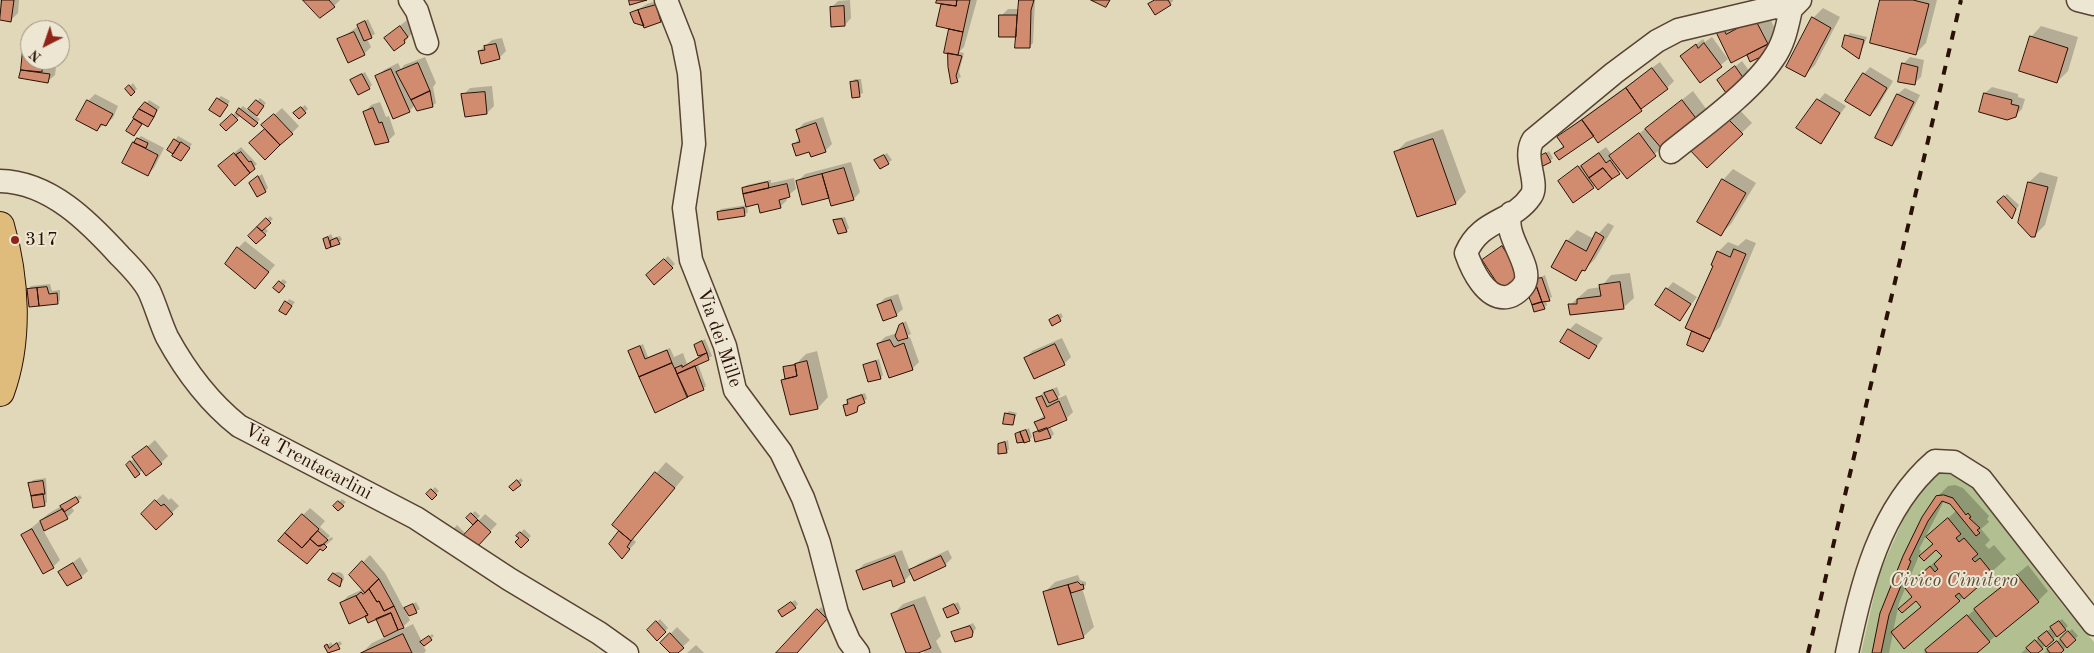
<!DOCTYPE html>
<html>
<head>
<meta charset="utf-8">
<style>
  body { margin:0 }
  #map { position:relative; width:2094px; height:653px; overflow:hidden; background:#e1d8b9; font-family:"Old Standard TT",serif }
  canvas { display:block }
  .north { position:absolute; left:20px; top:20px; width:50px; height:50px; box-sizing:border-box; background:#ece6d2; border:1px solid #9e9080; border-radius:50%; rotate:221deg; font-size:14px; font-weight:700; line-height:20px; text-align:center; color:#2a1005 }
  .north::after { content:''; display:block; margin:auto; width:18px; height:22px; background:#8f2418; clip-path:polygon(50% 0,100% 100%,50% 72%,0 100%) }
</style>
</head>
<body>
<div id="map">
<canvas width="2094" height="653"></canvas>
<div class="north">N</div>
</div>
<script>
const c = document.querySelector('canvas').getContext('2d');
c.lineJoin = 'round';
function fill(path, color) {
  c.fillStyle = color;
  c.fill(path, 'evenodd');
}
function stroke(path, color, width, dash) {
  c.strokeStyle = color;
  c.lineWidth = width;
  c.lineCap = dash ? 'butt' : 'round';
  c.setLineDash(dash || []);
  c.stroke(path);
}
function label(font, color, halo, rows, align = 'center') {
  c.font = font + ' "Old Standard TT",serif';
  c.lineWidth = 4;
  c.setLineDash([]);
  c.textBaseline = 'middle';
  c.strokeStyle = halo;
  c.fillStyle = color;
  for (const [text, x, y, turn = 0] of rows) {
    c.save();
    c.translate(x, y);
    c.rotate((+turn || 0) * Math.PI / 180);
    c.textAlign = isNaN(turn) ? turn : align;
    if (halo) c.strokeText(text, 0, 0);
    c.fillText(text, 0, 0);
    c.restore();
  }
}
fill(new Path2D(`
  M 1944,470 L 1955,473 L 1974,489 L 2065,608 L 2094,642 L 2094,653 L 1861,653 L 1879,574 L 1921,480 Z`), '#b2bf90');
fill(new Path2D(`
  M 0,0 L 19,0 L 18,13 L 11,20 L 0,19 Z
  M 305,0 L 340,0 L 334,6 Z
  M 660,0 L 668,14 L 661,21 L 632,13 L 647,4 Z
  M 850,0 L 851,18 L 845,25 L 831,8 L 838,1 Z
  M 938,0 L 977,0 L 964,47 L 959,52 L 964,53 L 959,72 L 961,77 L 952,82 L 951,28 L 942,4 L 944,3 Z
  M 1020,0 L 1035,0 L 1033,43 L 1030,46 L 1017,33 L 1014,36 L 1001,16 L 1008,9 L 1019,9 Z
  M 1154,0 L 1173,0 L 1173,1 L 1170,4 L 1149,4 Z
  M 1881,0 L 1937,0 L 1926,43 L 1915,54 Z
  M 1823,8 L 1840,17 L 1815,65 L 1805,75 L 1813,18 Z
  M 1766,10 L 1777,33 L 1770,41 L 1773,48 L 1749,55 L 1753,51 L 1717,32 Z
  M 368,19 L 375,34 L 367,39 L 371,47 L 364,54 L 339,40 Z
  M 407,20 L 414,30 L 405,42 L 385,38 Z
  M 2041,26 L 2078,37 L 2068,71 L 2057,82 L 2031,37 Z
  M 1850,33 L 1867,37 L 1859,57 L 1847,36 Z
  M 1712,37 L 1728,59 L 1700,82 L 1682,56 L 1703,39 L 1705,42 Z
  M 502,38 L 506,51 L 499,58 L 479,51 L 492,40 Z
  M 30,45 L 30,60 L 49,60 L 48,66 L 56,67 L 55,75 L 48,81 L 21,77 L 25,50 Z
  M 425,57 L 436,83 L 433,87 L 436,103 L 432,106 L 415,105 L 409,111 L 377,77 L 384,70 L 398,63 L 401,69 L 404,65 Z
  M 1910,57 L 1924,60 L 1921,77 L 1914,84 L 1903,64 Z
  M 1742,61 L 1750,72 L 1743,78 L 1718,80 Z
  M 1660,62 L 1674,81 L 1667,88 L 1599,141 L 1594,135 L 1556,153 L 1564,145 L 1559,137 L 1566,130 Z
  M 1870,67 L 1893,81 L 1877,108 L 1870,115 L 1864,74 Z
  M 365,72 L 372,85 L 369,88 L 351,80 Z
  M 855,79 L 861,79 L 863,93 L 853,97 L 852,82 Z
  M 133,83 L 137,89 L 131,94 L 127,89 Z
  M 492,86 L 494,106 L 487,113 L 463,95 L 470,88 Z
  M 1992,87 L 2018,94 L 2018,97 L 2025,99 L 2022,109 L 2015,116 L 1985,93 Z
  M 1905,88 L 1920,95 L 1899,138 L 1892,145 L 1877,138 L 1898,94 Z
  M 1693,91 L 1707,110 L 1627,177 L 1622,170 L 1593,187 L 1559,181 L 1606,147 L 1612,155 Z
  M 1825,93 L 1846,106 L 1820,142 L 1813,107 Z
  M 95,94 L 118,106 L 113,118 L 97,130 L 88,101 Z
  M 221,96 L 230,101 L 220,116 L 218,99 Z
  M 260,98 L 266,103 L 255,116 L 260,119 L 254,126 L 241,115 L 226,129 L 222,125 L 243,106 L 249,111 Z
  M 149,100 L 160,107 L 150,122 L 143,122 L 137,131 L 127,130 Z
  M 380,102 L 386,117 L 389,116 L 395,134 L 388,141 L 365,112 L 371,105 Z
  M 1734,104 L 1752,123 L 1707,166 Z
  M 305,105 L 308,109 L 299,117 L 298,110 Z
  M 282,108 L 299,126 L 292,133 L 270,119 Z
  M 823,117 L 832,144 L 825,151 L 809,151 L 794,144 L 800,138 L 797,130 L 804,123 Z
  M 1443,129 L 1466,192 L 1456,203 L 1418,216 L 1395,153 L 1406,142 Z
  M 141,136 L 164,148 L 154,168 L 148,174 L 134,142 Z
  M 178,136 L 192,144 L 181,160 L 169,150 Z
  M 241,147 L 257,164 L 235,184 L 226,160 Z
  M 1549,151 L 1553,158 L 1550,161 L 1539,157 Z
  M 887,153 L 892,160 L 880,168 L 876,161 Z
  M 851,162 L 860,192 L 854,199 L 830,196 L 798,181 L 805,174 Z
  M 1733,169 L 1756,183 L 1731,224 L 1721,234 L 1723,180 Z
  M 2040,172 L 2058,177 L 2045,225 L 2034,236 L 2029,182 Z
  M 262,174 L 268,188 L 265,191 L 253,180 Z
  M 794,178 L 796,189 L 786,197 L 787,200 L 780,207 L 759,203 L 747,206 L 748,212 L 744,215 L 718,213 L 721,209 L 747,205 L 745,194 L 748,191 L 743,188 L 747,185 L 766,181 L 769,183 L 768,180 L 771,180 L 771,183 Z
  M 2007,194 L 2019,205 L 2012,217 L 1998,202 Z
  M 270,216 L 273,219 L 264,227 L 268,231 L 256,243 L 250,236 Z
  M 845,217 L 849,228 L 846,231 L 834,221 L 837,218 Z
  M 1608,223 L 1614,226 L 1595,259 L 1575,279 L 1567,241 L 1577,230 L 1594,239 Z
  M 331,234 L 333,238 L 340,236 L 342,240 L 327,247 L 324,239 Z
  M 1746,239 L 1756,243 L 1720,327 L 1712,334 L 1703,351 L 1718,252 L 1728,242 L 1738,246 Z
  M 1509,240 L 1518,276 L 1483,260 Z
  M 245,241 L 275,265 L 262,280 L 238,248 Z
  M 668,256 L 675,264 L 655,283 L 648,275 Z
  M 1630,273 L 1634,298 L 1623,308 L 1570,305 L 1588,289 L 1601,287 L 1611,275 Z
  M 1545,275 L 1552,297 L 1546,300 L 1547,305 L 1544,308 L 1531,289 L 1538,287 L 1535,280 Z
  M 283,279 L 287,282 L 279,291 L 275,288 Z
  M 1673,282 L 1697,297 L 1680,319 L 1667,289 Z
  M 50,284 L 52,291 L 60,290 L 60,300 L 57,303 L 28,290 L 31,286 Z
  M 898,294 L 903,309 L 896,315 L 878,305 L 885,298 Z
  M 289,299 L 295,302 L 286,314 L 281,310 Z
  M 1061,313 L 1063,317 L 1052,324 L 1050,320 Z
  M 906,321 L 911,334 L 900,339 L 901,341 L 910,337 L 919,362 L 913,368 L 889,376 L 878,344 L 885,337 L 897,333 L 900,325 Z
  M 1576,323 L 1603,338 L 1589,357 L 1569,330 Z
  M 1062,338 L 1071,357 L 1064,364 L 1026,358 L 1032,351 Z
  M 705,339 L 712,356 L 698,364 L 706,386 L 703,389 L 629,351 L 643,344 L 648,357 L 670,348 L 674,357 L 683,353 L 687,364 L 700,356 L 695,345 Z
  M 817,351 L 828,397 L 818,408 L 791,414 L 783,380 L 786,377 L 784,368 L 798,362 L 806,354 Z
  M 879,359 L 883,375 L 880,378 L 864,365 Z
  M 1057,387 L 1060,395 L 1055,400 L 1066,395 L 1073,412 L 1066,419 L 1050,426 L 1054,434 L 1051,437 L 1034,433 L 1039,430 L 1035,422 L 1045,415 L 1037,399 L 1044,392 Z
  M 865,393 L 867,399 L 860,403 L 856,411 L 844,406 L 851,397 Z
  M 1009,411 L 1017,413 L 1012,424 L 1006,414 Z
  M 1029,428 L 1032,437 L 1029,440 L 1016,435 Z
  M 155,440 L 168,456 L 161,463 L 143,469 L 139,473 L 127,465 Z
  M 1008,440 L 1009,449 L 1006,452 L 999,444 Z
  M 666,462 L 684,477 L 633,539 L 636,542 L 629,550 L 610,544 L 621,531 L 613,525 Z
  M 46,478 L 47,502 L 44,505 L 30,484 L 33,480 Z
  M 521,478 L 523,481 L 513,489 L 511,487 Z
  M 1955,485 L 1963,488 L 1989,516 L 1987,519 L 1989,522 L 1981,529 L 1990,540 L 1985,545 L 1989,549 L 1994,545 L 2006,559 L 1959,601 L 1893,633 L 1889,653 L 1874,653 L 1881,613 L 1937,497 L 1948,486 ZM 1944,501 L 1951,503 L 1957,510 L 1928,537 L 1933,543 L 1921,556 L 1937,548 L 1942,555 L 1906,588 L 1913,596 L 1900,609 L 1916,599 L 1922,606 L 1893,632 L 1899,603 L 1921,551 L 1919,549 Z
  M 435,487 L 439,491 L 432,498 L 428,494 Z
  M 163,494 L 169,500 L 171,498 L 179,506 L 156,528 L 142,514 Z
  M 80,495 L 82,498 L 71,506 L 74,511 L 67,518 L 43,530 L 60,560 L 53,567 L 23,535 L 48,514 Z
  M 342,499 L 346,502 L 338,510 L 335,506 Z
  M 310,508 L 325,521 L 320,527 L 330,536 L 326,540 L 332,537 L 333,539 L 313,556 L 303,515 Z
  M 475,511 L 480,516 L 473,523 L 468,518 Z
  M 485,514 L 497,524 L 476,546 L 463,535 L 459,538 L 450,533 L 457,525 L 466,534 Z
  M 524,529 L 531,536 L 521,546 L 521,538 L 518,536 Z
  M 902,550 L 910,571 L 918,564 L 948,550 L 952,558 L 945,565 L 912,573 L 904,581 L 857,571 L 864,564 Z
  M 370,555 L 385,573 L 410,620 L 399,631 L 413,624 L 422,642 L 432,634 L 434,636 L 423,645 L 426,651 L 424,653 L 362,653 L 372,643 L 385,637 L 377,618 L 341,603 L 348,596 L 363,589 L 350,575 Z
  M 80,557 L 88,571 L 81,577 L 60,572 Z
  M 2028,565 L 2048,591 L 2038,601 L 1975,653 L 1923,653 Z
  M332 578a6 6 0 1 1 12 0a6 6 0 1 1-12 0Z
  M 1078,575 L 1080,580 L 1086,582 L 1086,585 L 1082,588 L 1094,627 L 1083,637 L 1045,592 L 1055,582 Z
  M 925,596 L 941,636 L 936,641 L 942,653 L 924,653 L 923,650 L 907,653 L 893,614 L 903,604 Z
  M 795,600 L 798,604 L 795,607 L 783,608 Z
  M 416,602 L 420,609 L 410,615 L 405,609 Z
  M 958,602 L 961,609 L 958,612 L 944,610 Z
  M 821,607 L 829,615 L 796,653 L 778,653 Z
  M 660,619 L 668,628 L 657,639 L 649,630 Z
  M 2062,619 L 2068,626 L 2065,629 L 2036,653 L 2021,653 Z
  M 973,623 L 976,628 L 971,636 L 952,633 Z
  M 677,627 L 690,640 L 676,653 L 672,653 L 662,643 Z
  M 2072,629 L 2078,636 L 2064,649 L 2059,653 L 2044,653 Z
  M 340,641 L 342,644 L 329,653 L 326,647 L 331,642 L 333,646 Z
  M 696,645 L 704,653 L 687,653 Z`), '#0003');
const building = new Path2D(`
  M 2,0 L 14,0 L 11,22 L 0,20 Z
  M 303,0 L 329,0 L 335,7 L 320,18 Z
  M 629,0 L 647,0 L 630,5 Z
  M 937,0 L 957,0 L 956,6 L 936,3 Z
  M 957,0 L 970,0 L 963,32 L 936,26 L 941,4 L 956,6 Z
  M 1019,0 L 1034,0 L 1031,10 L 1030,48 L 1015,48 Z
  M 1091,0 L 1110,0 L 1106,7 Z
  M 1155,0 L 1168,0 L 1171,5 L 1155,15 L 1148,4 Z
  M 1880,0 L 1913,0 L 1929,4 L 1916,55 L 1870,43 Z
  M 656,5 L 661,22 L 644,28 L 638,10 Z
  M 844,6 L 845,26 L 831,27 L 830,7 Z
  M 638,10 L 639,13 L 644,26 L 634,23 L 630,13 Z
  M 999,15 L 1017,15 L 1016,37 L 999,37 Z
  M 1812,17 L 1831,28 L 1805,77 L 1786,67 Z
  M 1755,19 L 1768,44 L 1731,63 L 1716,32 L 1723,28 L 1726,34 Z
  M 365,21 L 372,38 L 364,41 L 357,25 Z
  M 400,26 L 408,37 L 404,40 L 405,43 L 394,51 L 384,38 Z
  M 949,29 L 963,32 L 958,55 L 944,53 Z
  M 354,32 L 365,55 L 348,63 L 337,39 Z
  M 1845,35 L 1864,40 L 1859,59 L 1842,47 Z
  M 2030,36 L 2068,48 L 2057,83 L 2019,71 Z
  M 1704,43 L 1722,67 L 1700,83 L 1680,56 L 1696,44 L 1698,48 Z
  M 496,44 L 500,59 L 481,64 L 478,51 L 485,50 L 484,46 Z
  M 1767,45 L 1771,52 L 1750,62 L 1747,55 Z
  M 23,50 L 30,50 L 30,60 L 43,60 L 42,72 L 21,70 Z
  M 948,53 L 962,56 L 956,76 L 958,82 L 951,84 L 948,67 Z
  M 418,63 L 430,91 L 411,100 L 396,72 Z
  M 1902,63 L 1918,67 L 1915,85 L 1898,82 Z
  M 1735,66 L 1744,79 L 1726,93 L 1717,80 Z
  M 1652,68 L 1668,89 L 1641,109 L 1626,88 Z
  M 391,69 L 410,112 L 393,119 L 375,76 Z
  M 21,70 L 50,74 L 48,83 L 19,78 Z
  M 1863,73 L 1887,88 L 1870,116 L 1845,101 Z
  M 362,74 L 370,89 L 358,95 L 350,80 Z
  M 858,81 L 860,97 L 852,98 L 850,82 Z
  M 129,85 L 135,92 L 131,96 L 125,89 Z
  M 1626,88 L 1642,111 L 1598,143 L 1582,120 Z
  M 430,91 L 433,107 L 417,111 L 411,100 Z
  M 485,92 L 487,114 L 465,117 L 461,94 Z
  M 1984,93 L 2012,100 L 2011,104 L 2019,106 L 2016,117 L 2007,120 L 1979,112 Z
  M 1897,94 L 1914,102 L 1892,146 L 1875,138 Z
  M 217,98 L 228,105 L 220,117 L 209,110 Z
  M 1817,99 L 1840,113 L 1821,144 L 1796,128 Z
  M 87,100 L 113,114 L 106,126 L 101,124 L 97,131 L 76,120 Z
  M 256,100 L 264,106 L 257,116 L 248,109 Z
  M 1682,100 L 1698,121 L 1662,149 L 1645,129 Z
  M 145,102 L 157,110 L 154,117 L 139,109 Z
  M 301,107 L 306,113 L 299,119 L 293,113 Z
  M 239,108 L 258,123 L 254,127 L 236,113 Z
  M 373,108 L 379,123 L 382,122 L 389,142 L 375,145 L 363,112 Z
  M 139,109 L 154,117 L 148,127 L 133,118 Z
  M 232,114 L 238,120 L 226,131 L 220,125 Z
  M 274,114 L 293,134 L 280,145 L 261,125 Z
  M 1723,114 L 1743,134 L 1707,168 L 1688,148 Z
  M 134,119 L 142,124 L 134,136 L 126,131 Z
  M 1582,120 L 1594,136 L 1559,160 L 1554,153 L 1564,147 L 1557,137 Z
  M 816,123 L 826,152 L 811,157 L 809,152 L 796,156 L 792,144 L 800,142 L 796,130 Z
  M 265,129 L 280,145 L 265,160 L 249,143 Z
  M 1639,133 L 1656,156 L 1627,179 L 1609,156 Z
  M 137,138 L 148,143 L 146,148 L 134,143 Z
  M 174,139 L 180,143 L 173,154 L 167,150 Z
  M 1433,139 L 1456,204 L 1417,217 L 1394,152 Z
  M 133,142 L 158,155 L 148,176 L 122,163 Z
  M 181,142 L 190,148 L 181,161 L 172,156 Z
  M 241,152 L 249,162 L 251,161 L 255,169 L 250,173 L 236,155 Z
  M 234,153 L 250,173 L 235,186 L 218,166 Z
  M 1546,153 L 1551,162 L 1543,166 L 1538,157 Z
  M 1599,153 L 1606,163 L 1610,160 L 1620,174 L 1612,179 L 1603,168 L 1589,178 L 1581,166 Z
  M 884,155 L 889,164 L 880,169 L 874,160 Z
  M 1578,166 L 1594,188 L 1573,203 L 1558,181 Z
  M 844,168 L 854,200 L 831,206 L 822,174 Z
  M 1603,168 L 1612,179 L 1598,190 L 1589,178 Z
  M 822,174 L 829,198 L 802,205 L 796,181 Z
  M 258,176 L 266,192 L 257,197 L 249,183 Z
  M 1722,179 L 1746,193 L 1721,236 L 1697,222 Z
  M 768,182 L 769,188 L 743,194 L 742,188 Z
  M 2028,182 L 2048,187 L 2035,237 L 2031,237 L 2018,223 Z
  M 787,184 L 790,197 L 779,200 L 781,208 L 760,213 L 758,204 L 746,207 L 743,194 Z
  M 2004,196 L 2016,209 L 2012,219 L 1997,202 Z
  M 744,208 L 745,216 L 718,220 L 717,212 Z
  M 266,218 L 271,223 L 262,231 L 257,227 Z
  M 842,219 L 847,232 L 838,234 L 833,220 Z
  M 257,227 L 266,235 L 256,244 L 248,236 Z
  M 1596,232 L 1604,237 L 1585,271 L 1582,270 L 1576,281 L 1551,267 L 1566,240 L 1586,251 Z
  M 328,237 L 331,247 L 326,249 L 323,239 Z
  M 337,238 L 340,244 L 331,247 L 330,241 Z
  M 1502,246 L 1516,267 L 1513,269 L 1518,277 L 1501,289 L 1482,260 Z
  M 237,247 L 269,272 L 255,289 L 225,264 Z
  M 1734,249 L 1746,254 L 1710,339 L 1685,328 L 1713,266 L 1711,265 L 1717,251 L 1730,257 Z
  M 664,259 L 673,268 L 654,285 L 646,275 Z
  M 1542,278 L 1550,301 L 1542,302 L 1534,279 Z
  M 279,281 L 285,286 L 279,293 L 273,288 Z
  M 1620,282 L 1624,309 L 1570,315 L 1568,304 L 1577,304 L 1577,299 L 1601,296 L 1599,285 Z
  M 47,287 L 49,294 L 57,293 L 58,304 L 39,306 L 37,288 Z
  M 37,288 L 39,306 L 29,307 L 27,289 Z
  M 1537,288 L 1542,302 L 1532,305 L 1527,292 Z
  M 1666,288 L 1691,304 L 1680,321 L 1655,305 Z
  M 891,300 L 897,316 L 883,321 L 877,305 Z
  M 285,301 L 292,306 L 286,315 L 279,311 Z
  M 1542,302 L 1545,309 L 1534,312 L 1532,305 Z
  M 1058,315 L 1061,321 L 1052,326 L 1049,320 Z
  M 903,323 L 908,338 L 898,341 L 895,336 L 899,325 Z
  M 1568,329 L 1597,346 L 1589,359 L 1560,342 Z
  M 1692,331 L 1710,339 L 1703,352 L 1687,345 Z
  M 890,340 L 894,347 L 904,343 L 913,370 L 889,378 L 877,344 Z
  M 702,341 L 707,353 L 698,356 L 694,345 Z
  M 1055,344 L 1065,365 L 1034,379 L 1024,358 Z
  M 640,346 L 645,359 L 667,350 L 672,363 L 639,377 L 628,351 Z
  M 707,353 L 709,360 L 677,374 L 675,368 L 682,365 L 682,367 Z
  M 807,361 L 818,409 L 790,415 L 781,380 L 797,376 L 795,364 Z
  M 876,361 L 881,379 L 868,382 L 863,365 Z
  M 672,363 L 688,397 L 655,413 L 639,377 Z
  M 795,365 L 797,376 L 785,379 L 783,367 Z
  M 695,366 L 704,390 L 687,397 L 677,374 Z
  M 1053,390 L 1058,399 L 1049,403 L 1044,393 Z
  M 862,395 L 865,403 L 858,406 L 857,412 L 846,416 L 843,405 L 848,404 L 847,400 Z
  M 1042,396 L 1047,407 L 1059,401 L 1067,420 L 1039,432 L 1034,422 L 1045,418 L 1036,398 Z
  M 1005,413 L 1015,415 L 1013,425 L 1003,424 Z
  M 1047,428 L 1051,438 L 1035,442 L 1033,433 Z
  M 1026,430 L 1030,441 L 1024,443 L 1020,432 Z
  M 1020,432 L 1024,442 L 1017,443 L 1015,434 Z
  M 1005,442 L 1007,453 L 998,454 L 998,444 Z
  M 147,446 L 162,464 L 146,476 L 132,457 Z
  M 130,461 L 140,474 L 135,478 L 126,465 Z
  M 655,472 L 675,488 L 631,541 L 612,525 Z
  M 517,480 L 521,485 L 513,491 L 509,487 Z
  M 43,481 L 45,494 L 31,496 L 28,483 Z
  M 431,489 L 437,495 L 432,500 L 426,494 Z
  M 43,494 L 45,506 L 33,508 L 31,496 Z
  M 1944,495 L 1953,498 L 1966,515 L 1968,513 L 1971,517 L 1969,518 L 1980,528 L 1977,530 L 1980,533 L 1976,536 L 1950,504 L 1942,501 L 1928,521 L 1909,560 L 1911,561 L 1889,615 L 1881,653 L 1872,653 L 1880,613 L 1903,556 L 1922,517 L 1936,496 Z
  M 76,497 L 79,502 L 64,512 L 60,506 Z
  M 155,500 L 161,506 L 164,504 L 173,514 L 156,530 L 141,514 Z
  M 338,501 L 344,506 L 338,511 L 333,506 Z
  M 63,509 L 68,519 L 44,531 L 40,521 Z
  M 471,513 L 478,520 L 473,525 L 466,518 Z
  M 302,514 L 319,529 L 302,548 L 285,533 Z
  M 1948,518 L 1961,534 L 1956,538 L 1959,542 L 1964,538 L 1978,554 L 1972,559 L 1975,562 L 1980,558 L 1993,574 L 1964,599 L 1959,593 L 1955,596 L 1960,601 L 1904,649 L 1891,632 L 1921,607 L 1916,601 L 1902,613 L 1898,609 L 1912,597 L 1905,588 L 1930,566 L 1935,572 L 1938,569 L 1934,564 L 1942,556 L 1936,550 L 1924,561 L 1919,556 L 1933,544 L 1926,537 Z
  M 478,520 L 491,532 L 476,548 L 463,536 Z
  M 32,529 L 54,568 L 43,574 L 21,535 Z
  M 318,531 L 328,540 L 321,546 L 318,546 L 310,539 Z
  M 619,531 L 631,541 L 627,547 L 630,549 L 622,559 L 609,544 Z
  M 520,532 L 529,540 L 521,548 L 515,542 L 519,538 L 516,536 Z
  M 285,533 L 302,548 L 310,539 L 318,546 L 324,544 L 327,547 L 323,551 L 320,549 L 307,564 L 278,541 Z
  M 895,556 L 905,582 L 893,587 L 891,580 L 863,590 L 856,571 Z
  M 941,556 L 946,566 L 914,581 L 909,570 Z
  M 362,561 L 379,579 L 365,593 L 349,575 Z
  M 73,563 L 82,578 L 67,586 L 58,572 Z
  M 333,573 L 342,579 L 340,587 L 328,580 Z
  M 2017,575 L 2039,602 L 1996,637 L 1974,609 Z
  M 379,579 L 394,606 L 384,611 L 379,601 L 377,602 L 369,589 Z
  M 1078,582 L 1081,585 L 1083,584 L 1084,589 L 1071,593 L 1068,585 Z
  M 1068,585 L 1084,638 L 1058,645 L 1043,592 Z
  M 369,589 L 377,602 L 379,601 L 384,611 L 394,606 L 404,628 L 398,630 L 391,613 L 368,623 L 365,616 L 368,615 L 356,596 L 361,592 L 363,594 Z
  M 356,596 L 368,615 L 349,624 L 340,603 Z
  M 791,602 L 796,608 L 782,617 L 778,611 Z
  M 413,604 L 417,613 L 409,616 L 404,608 Z
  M 954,604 L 959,613 L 947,618 L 943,609 Z
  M 914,605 L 931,648 L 918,653 L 906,653 L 891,614 Z
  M 817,609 L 827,619 L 797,653 L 776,653 Z
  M 391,613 L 398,630 L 384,637 L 376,619 Z
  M 1967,615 L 1990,642 L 1977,653 L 1927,653 L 1925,650 Z
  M 656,621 L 666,632 L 657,641 L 647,630 Z
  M 2059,621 L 2066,630 L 2057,637 L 2050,627 Z
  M 970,626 L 973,632 L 972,637 L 955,642 L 951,632 Z
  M 2047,631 L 2054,640 L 2046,647 L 2038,638 Z
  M 2068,631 L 2076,640 L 2067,648 L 2060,639 Z
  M 670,633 L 684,648 L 678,653 L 670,653 L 660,643 Z
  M 403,634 L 412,653 L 361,653 Z
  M 429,636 L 432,640 L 424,646 L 420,642 Z
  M 2035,640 L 2043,649 L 2038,653 L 2031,653 L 2026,648 Z
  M 2057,641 L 2064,650 L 2061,653 L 2050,653 L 2047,649 Z
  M 337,643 L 340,649 L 328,653 L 324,646 L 327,644 L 329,648 Z`);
fill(building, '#d18c70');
stroke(building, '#2a1005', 1);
const minor = new Path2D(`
  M 410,0 L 417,11 L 427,43
  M 666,0 L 683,43 L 689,73 L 694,144 L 684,208 L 691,260 L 725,346 L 735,390 L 781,452 L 803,498 L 819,543 L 837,613 L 849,641 L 858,653
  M 2078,0 L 2094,4
  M 1671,152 C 1702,127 1751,92 1773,59 C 1784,44 1787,27 1791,9
  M 0,181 C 50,182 89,222 120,256 C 130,266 142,278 149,291 C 156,306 160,322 167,337 C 185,370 210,403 239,426 L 416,518 L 509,579 L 599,633 L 627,653
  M 1511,213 C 1502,235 1533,264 1525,283 C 1522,289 1514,296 1507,297 C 1486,300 1472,270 1466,253 C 1481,218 1513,223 1531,196 C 1540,183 1522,158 1533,140 L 1614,73 L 1657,41 L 1678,30 L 1775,7 L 1791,9 L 1800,0
  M 1847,653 C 1862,584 1879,509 1935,461 L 1954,462 L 1981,479 L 2094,624`);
const major = new Path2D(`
  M 0,226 C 15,278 19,340 0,392`);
stroke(minor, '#584232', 25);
stroke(major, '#2a1005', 30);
stroke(minor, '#ece6d2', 22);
stroke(major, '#e0bc7c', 28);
stroke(new Path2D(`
  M 1808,653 L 1961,0`), '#2a1005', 4, [9, 9]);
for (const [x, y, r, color] of [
  [15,240,5,"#8f2418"]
]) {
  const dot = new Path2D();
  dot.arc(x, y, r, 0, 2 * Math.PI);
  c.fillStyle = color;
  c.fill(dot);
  stroke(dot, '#ece6d2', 2);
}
label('19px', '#2a1005', '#ece6d2', [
  ["317",25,240]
], 'left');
label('19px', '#2a1005', '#ece6d2', [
  ["Via dei Mille",719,338,71],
  ["Via Trentacarlini",308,462,28]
]);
label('italic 19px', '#5a4d36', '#ece6d2', [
  ["Civico Cimitero",1954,581]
]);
</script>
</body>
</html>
